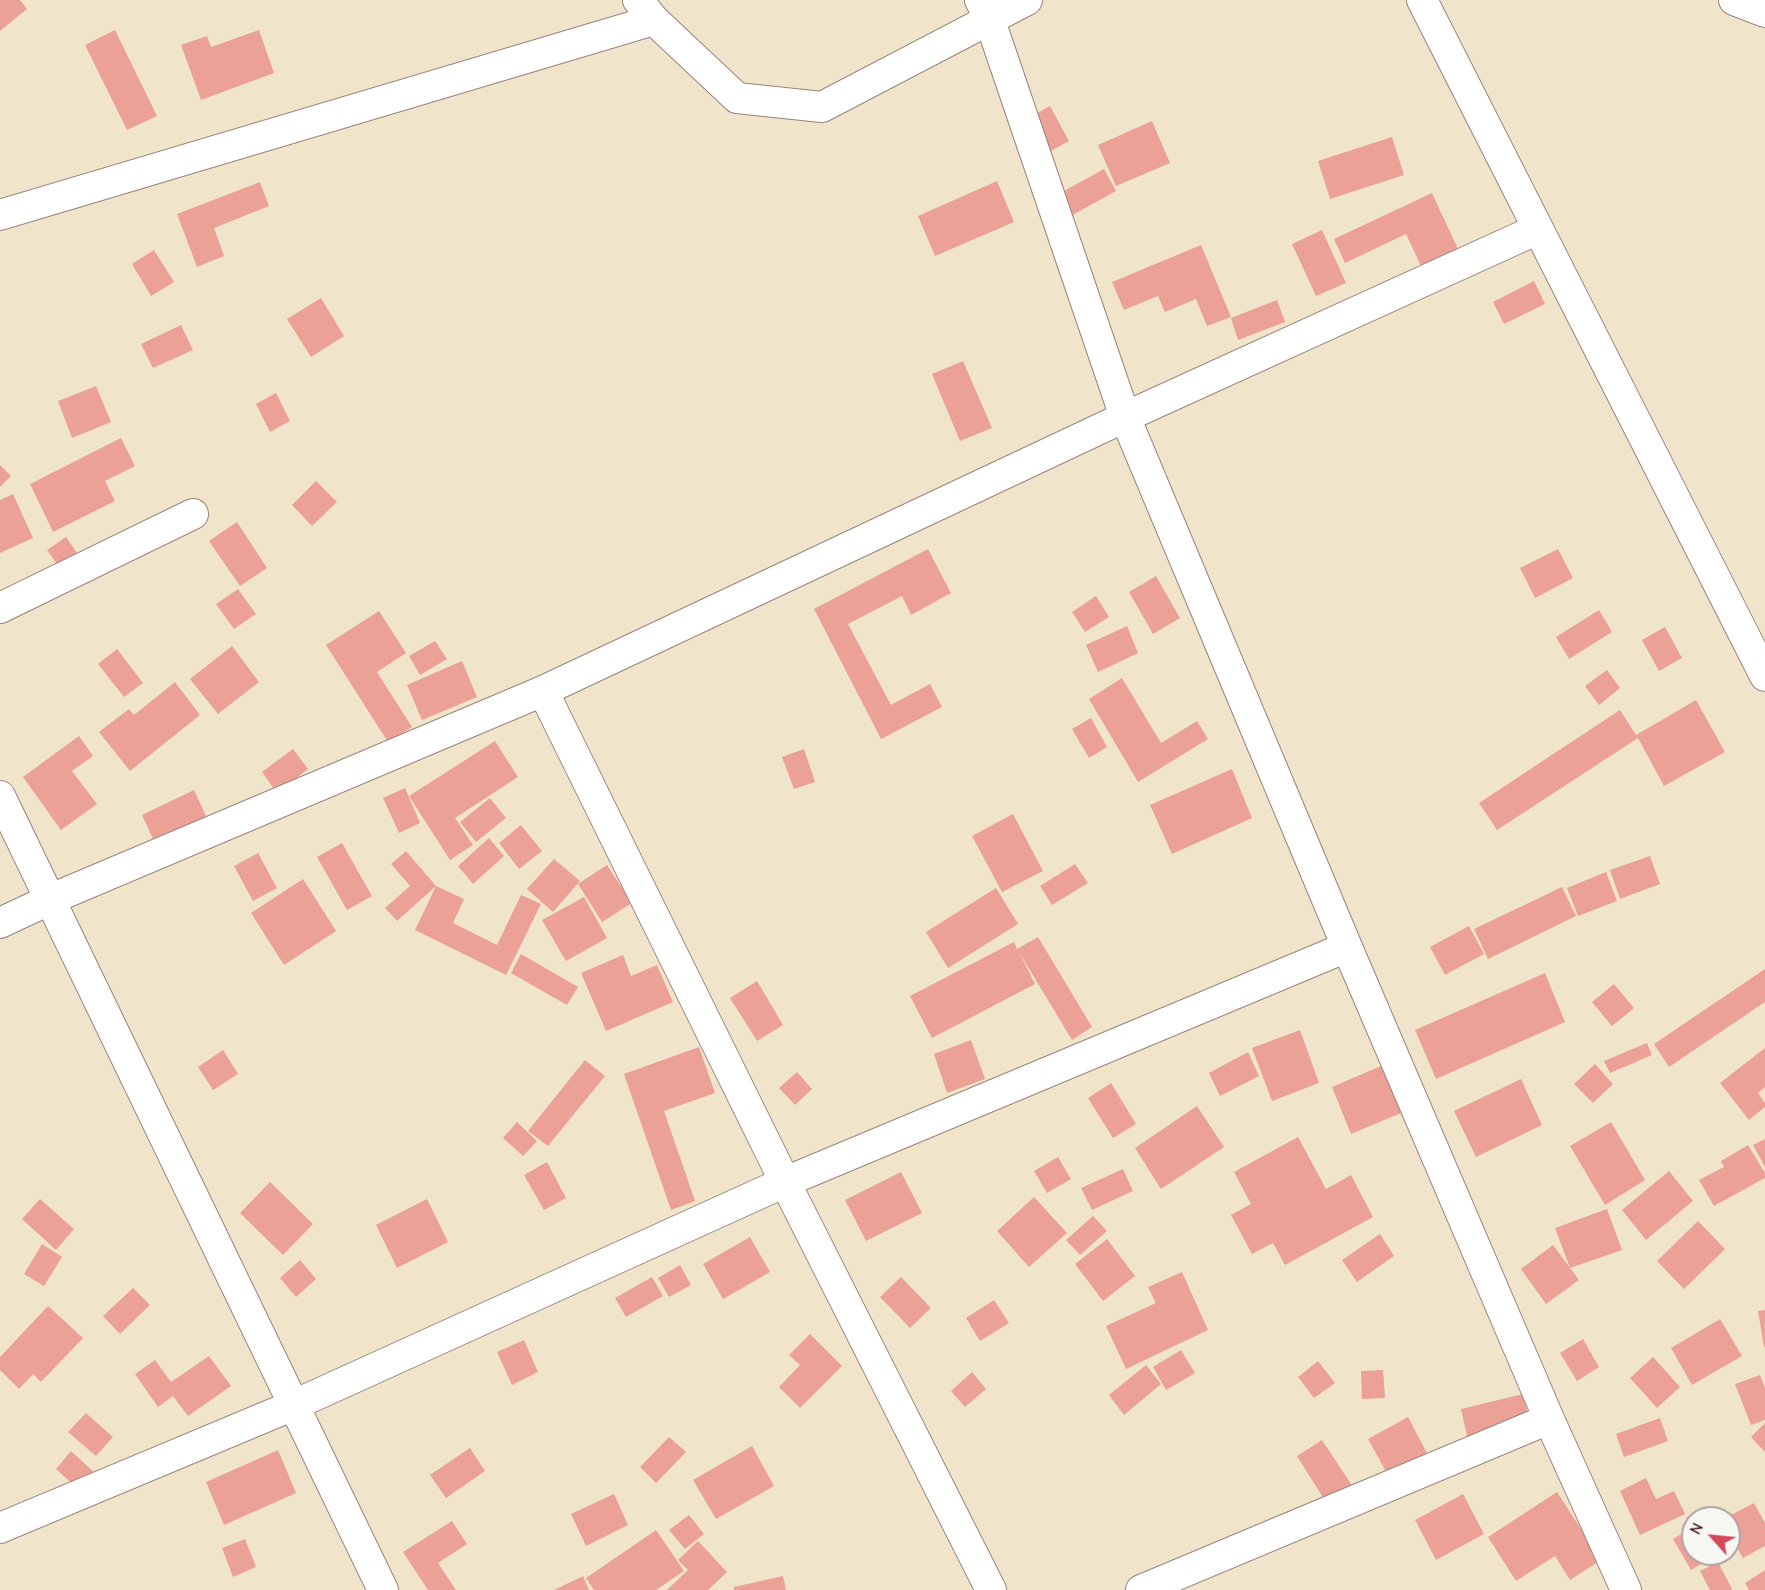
<!DOCTYPE html>
<html>
<head>
<meta charset="utf-8">
<style>
  body { margin:0 }
  #map { position:relative; width:1765px; height:1590px; overflow:hidden; background:#f0e4ca; font-family:"Comic Neue",sans-serif }
  canvas { display:block }
  .north { position:absolute; left:1681px; top:1506px; width:60px; height:60px; box-sizing:border-box; background:#f6f6f2; border:2px solid #b1a0a2; border-radius:50%; rotate:297deg; font-size:16px; font-weight:700; line-height:24px; text-align:center; color:#4a1f2b }
  .north::after { content:''; display:block; margin:auto; width:21px; height:27px; background:#d1495b; clip-path:polygon(50% 0,100% 100%,50% 72%,0 100%) }
</style>
</head>
<body>
<div id="map">
<canvas width="1765" height="1590"></canvas>
<div class="north">N</div>
</div>
<script>
const c = document.querySelector('canvas').getContext('2d');
c.lineJoin = 'round';
function fill(path, color) {
  c.fillStyle = color;
  c.fill(path, 'evenodd');
}
function stroke(path, color, width, dash) {
  c.strokeStyle = color;
  c.lineWidth = width;
  c.lineCap = dash ? 'butt' : 'round';
  c.setLineDash(dash || []);
  c.stroke(path);
}
fill(new Path2D(`
  M 0,0 L 20,0 L 27,9 L 0,31 Z
  M 115,30 L 157,116 L 127,130 L 85,45 Z
  M 259,30 L 274,73 L 201,100 L 181,45 L 207,36 L 211,47 Z
  M 1050,106 L 1069,141 L 1040,157 L 1021,122 Z
  M 1152,121 L 1170,163 L 1116,186 L 1098,145 Z
  M 1392,137 L 1404,175 L 1330,199 L 1318,161 Z
  M 1104,169 L 1116,191 L 1067,218 L 1055,196 Z
  M 997,181 L 1014,222 L 935,256 L 918,216 Z
  M 260,182 L 269,206 L 214,228 L 224,256 L 197,267 L 177,214 Z
  M 1432,193 L 1458,249 L 1421,266 L 1406,234 L 1345,263 L 1334,239 Z
  M 1322,230 L 1346,283 L 1316,296 L 1292,244 Z
  M 1201,245 L 1231,317 L 1207,326 L 1196,299 L 1165,312 L 1158,296 L 1124,310 L 1112,282 Z
  M 154,250 L 174,282 L 151,296 L 132,264 Z
  M 1534,281 L 1545,304 L 1504,324 L 1493,302 Z
  M 321,298 L 344,336 L 311,357 L 287,319 Z
  M 1277,300 L 1285,322 L 1238,340 L 1231,318 Z
  M 181,325 L 193,350 L 153,368 L 141,344 Z
  M 963,361 L 992,428 L 960,441 L 932,374 Z
  M 96,386 L 111,422 L 72,438 L 58,401 Z
  M 276,393 L 290,421 L 270,432 L 256,404 Z
  M 121,438 L 135,466 L 105,481 L 115,501 L 53,532 L 30,484 Z
  M 0,465 L 11,476 L 0,487 Z
  M 316,481 L 337,502 L 312,526 L 292,505 Z
  M 13,494 L 33,538 L 0,553 L 0,500 Z
  M 237,522 L 267,568 L 240,586 L 209,541 Z
  M 66,537 L 82,560 L 63,573 L 47,550 Z
  M 928,549 L 951,593 L 911,615 L 902,596 L 848,624 L 891,705 L 930,684 L 942,707 L 881,739 L 814,609 Z
  M 1558,549 L 1573,578 L 1535,598 L 1520,568 Z
  M 1156,576 L 1180,618 L 1153,634 L 1129,592 Z
  M 238,589 L 256,614 L 234,629 L 216,604 Z
  M 1096,596 L 1109,617 L 1085,632 L 1072,612 Z
  M 1599,610 L 1612,632 L 1569,659 L 1556,637 Z
  M 379,611 L 406,653 L 377,672 L 412,727 L 388,742 L 326,645 Z
  M 1127,626 L 1138,653 L 1098,672 L 1086,645 Z
  M 1665,627 L 1682,658 L 1659,671 L 1642,640 Z
  M 435,641 L 447,659 L 420,675 L 409,656 Z
  M 232,646 L 259,682 L 218,714 L 190,679 Z
  M 117,649 L 143,683 L 124,697 L 98,664 Z
  M 462,661 L 477,697 L 422,720 L 407,685 Z
  M 1607,670 L 1620,688 L 1599,705 L 1585,686 Z
  M 1122,678 L 1161,743 L 1197,721 L 1208,739 L 1138,782 L 1089,699 Z
  M 175,682 L 200,715 L 130,771 L 99,732 L 129,709 L 134,715 Z
  M 1696,700 L 1725,752 L 1664,786 L 1638,738 L 1497,830 L 1479,803 L 1620,710 L 1636,735 Z
  M 1091,718 L 1107,747 L 1089,758 L 1072,729 Z
  M 79,736 L 93,756 L 72,771 L 97,804 L 61,830 L 23,777 Z
  M 495,741 L 518,777 L 455,818 L 473,845 L 450,860 L 409,796 Z
  M 293,749 L 308,769 L 277,793 L 262,772 Z
  M 804,749 L 815,782 L 794,789 L 782,757 Z
  M 1232,769 L 1252,818 L 1172,854 L 1150,805 Z
  M 405,788 L 420,823 L 399,833 L 383,798 Z
  M 194,790 L 206,816 L 154,841 L 142,815 Z
  M 490,798 L 506,818 L 476,842 L 460,822 Z
  M 1013,814 L 1043,871 L 1002,892 L 972,836 Z
  M 521,825 L 542,851 L 519,869 L 499,843 Z
  M 489,838 L 504,856 L 473,884 L 458,866 Z
  M 342,843 L 372,896 L 347,910 L 317,857 Z
  M 406,851 L 436,886 L 464,899 L 453,923 L 497,945 L 521,895 L 541,904 L 506,975 L 415,930 L 436,886 L 397,921 L 385,908 L 410,886 L 391,864 Z
  M 258,853 L 277,888 L 253,901 L 234,866 Z
  M 1650,856 L 1660,884 L 1620,899 L 1610,870 Z
  M 554,859 L 580,881 L 553,912 L 527,889 Z
  M 1075,864 L 1088,883 L 1052,905 L 1040,886 Z
  M 607,865 L 632,903 L 602,922 L 578,884 Z
  M 1606,872 L 1617,901 L 1578,916 L 1567,888 Z
  M 303,879 L 336,931 L 284,965 L 251,913 Z
  M 1562,887 L 1576,916 L 1488,959 L 1474,929 Z
  M 996,888 L 1018,924 L 948,968 L 926,932 Z
  M 584,897 L 607,938 L 566,961 L 542,920 Z
  M 1469,926 L 1484,954 L 1445,975 L 1430,947 Z
  M 1038,937 L 1092,1027 L 1072,1040 L 1019,952 L 1035,984 L 932,1038 L 910,996 L 1014,942 L 1017,949 Z
  M 521,954 L 578,987 L 567,1005 L 511,973 Z
  M 623,955 L 631,976 L 657,965 L 673,1002 L 606,1031 L 581,973 Z
  M 1765,969 L 1765,1002 L 1669,1067 L 1654,1044 Z
  M 1545,973 L 1565,1022 L 1436,1079 L 1415,1030 Z
  M 757,981 L 783,1025 L 757,1041 L 730,998 Z
  M 1614,984 L 1634,1008 L 1612,1026 L 1592,1002 Z
  M 1300,1030 L 1319,1083 L 1272,1101 L 1252,1048 Z
  M 971,1040 L 985,1079 L 947,1093 L 934,1054 Z
  M 1647,1043 L 1652,1055 L 1610,1073 L 1604,1061 Z
  M 699,1047 L 715,1093 L 664,1111 L 695,1201 L 671,1210 L 624,1074 Z
  M 1765,1048 L 1765,1087 L 1758,1093 L 1765,1103 L 1765,1107 L 1749,1120 L 1720,1083 Z
  M 223,1050 L 238,1074 L 213,1090 L 198,1067 Z
  M 1248,1052 L 1259,1076 L 1220,1096 L 1209,1073 Z
  M 585,1060 L 605,1076 L 548,1146 L 528,1131 Z
  M 1595,1064 L 1613,1084 L 1593,1103 L 1574,1084 Z
  M 1381,1066 L 1401,1113 L 1351,1134 L 1332,1087 Z
  M 797,1072 L 812,1089 L 795,1105 L 779,1088 Z
  M 1521,1079 L 1542,1125 L 1476,1157 L 1454,1111 Z
  M 1111,1083 L 1136,1124 L 1113,1138 L 1088,1098 Z
  M 1197,1106 L 1224,1147 L 1161,1189 L 1135,1148 Z
  M 517,1122 L 537,1141 L 523,1156 L 503,1138 Z
  M 1611,1122 L 1645,1180 L 1605,1205 L 1570,1146 Z
  M 1298,1137 L 1326,1189 L 1351,1175 L 1373,1217 L 1285,1265 L 1273,1243 L 1252,1254 L 1231,1215 L 1251,1204 L 1234,1172 Z
  M 1765,1139 L 1765,1167 L 1753,1145 Z
  M 1748,1145 L 1765,1173 L 1765,1178 L 1714,1206 L 1699,1180 L 1724,1167 L 1721,1161 Z
  M 1058,1157 L 1071,1179 L 1047,1193 L 1034,1171 Z
  M 547,1162 L 566,1198 L 544,1210 L 524,1175 Z
  M 1123,1169 L 1133,1191 L 1092,1210 L 1081,1188 Z
  M 1669,1171 L 1693,1201 L 1646,1240 L 1622,1210 Z
  M 901,1172 L 922,1213 L 866,1241 L 845,1200 Z
  M 270,1182 L 313,1224 L 283,1255 L 240,1213 Z
  M 1034,1197 L 1067,1233 L 1029,1267 L 997,1231 Z
  M 40,1199 L 74,1229 L 56,1250 L 22,1219 Z
  M 427,1199 L 448,1242 L 397,1268 L 376,1225 Z
  M 1607,1209 L 1622,1250 L 1570,1268 L 1555,1228 Z
  M 1093,1216 L 1107,1231 L 1080,1255 L 1066,1240 Z
  M 1698,1221 L 1725,1249 L 1684,1289 L 1657,1261 Z
  M 1380,1234 L 1394,1256 L 1357,1282 L 1342,1260 Z
  M 750,1237 L 770,1272 L 723,1299 L 703,1264 Z
  M 1107,1239 L 1135,1276 L 1103,1301 L 1075,1264 Z
  M 42,1244 L 62,1257 L 44,1286 L 24,1274 Z
  M 1553,1245 L 1579,1280 L 1546,1304 L 1521,1269 Z
  M 300,1260 L 316,1279 L 296,1297 L 280,1278 Z
  M 680,1265 L 691,1285 L 669,1297 L 658,1278 Z
  M 1182,1272 L 1208,1330 L 1126,1369 L 1106,1326 L 1156,1303 L 1148,1287 Z
  M 652,1277 L 663,1296 L 626,1317 L 615,1298 Z
  M 901,1277 L 931,1308 L 910,1328 L 880,1297 Z
  M 133,1288 L 150,1305 L 120,1334 L 103,1316 Z
  M 994,1300 L 1009,1323 L 980,1341 L 966,1318 Z
  M 48,1306 L 83,1338 L 41,1382 L 33,1374 L 19,1389 L 0,1370 L 0,1357 Z
  M 1765,1310 L 1765,1347 L 1764,1347 L 1758,1311 Z
  M 1720,1319 L 1742,1356 L 1692,1385 L 1671,1348 Z
  M 810,1334 L 842,1366 L 800,1408 L 779,1387 L 800,1365 L 789,1355 Z
  M 1583,1339 L 1599,1367 L 1577,1381 L 1560,1353 Z
  M 524,1340 L 538,1372 L 512,1385 L 497,1352 Z
  M 1181,1350 L 1195,1373 L 1166,1390 L 1153,1367 Z
  M 209,1356 L 231,1386 L 188,1416 L 173,1396 L 158,1407 L 135,1374 L 155,1360 L 171,1382 Z
  M 1653,1357 L 1680,1387 L 1657,1408 L 1630,1378 Z
  M 1318,1361 L 1335,1383 L 1314,1398 L 1298,1377 Z
  M 1146,1365 L 1161,1384 L 1124,1415 L 1109,1395 Z
  M 1383,1370 L 1385,1398 L 1362,1399 L 1361,1371 Z
  M 972,1372 L 986,1389 L 965,1407 L 951,1391 Z
  M 1760,1375 L 1765,1388 L 1765,1420 L 1751,1425 L 1735,1384 Z
  M 1523,1394 L 1529,1420 L 1467,1436 L 1461,1409 Z
  M 86,1413 L 113,1437 L 96,1456 L 68,1432 Z
  M 1408,1417 L 1428,1455 L 1389,1477 L 1368,1439 Z
  M 1660,1418 L 1668,1441 L 1624,1457 L 1616,1434 Z
  M 1765,1423 L 1765,1452 L 1751,1437 Z
  M 669,1437 L 686,1452 L 656,1483 L 640,1467 Z
  M 1322,1440 L 1353,1487 L 1327,1504 L 1297,1456 Z
  M 752,1446 L 774,1486 L 716,1519 L 693,1480 Z
  M 470,1448 L 485,1471 L 446,1498 L 430,1475 Z
  M 278,1450 L 296,1493 L 224,1525 L 206,1482 Z
  M 71,1451 L 95,1473 L 79,1490 L 56,1469 Z
  M 1646,1478 L 1656,1499 L 1674,1491 L 1685,1514 L 1640,1535 L 1620,1491 Z
  M 1557,1492 L 1601,1560 L 1570,1580 L 1555,1556 L 1516,1581 L 1488,1537 Z
  M 614,1494 L 628,1525 L 586,1546 L 571,1514 Z
  M 1463,1494 L 1484,1534 L 1436,1560 L 1415,1520 Z
  M 1754,1503 L 1765,1523 L 1765,1546 L 1743,1558 L 1729,1534 L 1729,1516 Z
  M 689,1515 L 704,1534 L 685,1549 L 669,1530 Z
  M 452,1521 L 467,1544 L 438,1563 L 456,1590 L 428,1590 L 403,1552 Z
  M 1693,1527 L 1693,1554 L 1718,1554 L 1691,1570 L 1673,1539 Z
  M 656,1530 L 684,1571 L 656,1590 L 594,1590 L 586,1578 Z
  M 245,1539 L 256,1567 L 233,1577 L 222,1548 Z
  M 698,1541 L 727,1572 L 708,1590 L 667,1590 L 688,1570 L 678,1560 Z
  M 1718,1562 L 1732,1589 L 1730,1590 L 1710,1590 L 1700,1571 Z
  M 1765,1570 L 1765,1590 L 1749,1590 L 1745,1583 Z
  M 583,1576 L 589,1590 L 554,1590 Z
  M 783,1576 L 786,1590 L 734,1590 L 734,1587 Z`), '#eca197');
const minor = new Path2D(`
  M 638,0 L 654,20 L 737,98 L 822,107 L 1027,0
  M 980,0 L 989,18 L 1125,417 L 1347,947 L 1549,1419 L 1626,1590
  M 1422,0 L 1765,676
  M 1734,0 L 1765,12
  M 0,215 L 654,20
  M 0,608 L 193,514
  M 543,691 L 785,1182 L 991,1590
  M 0,796 L 383,1590
  M 0,923 L 51,899 L 543,691 L 1125,417 L 1538,229
  M 0,1528 L 294,1405 L 785,1182 L 1347,947
  M 1141,1590 L 1549,1419`);
stroke(minor, '#9d827a', 32);
stroke(minor, '#fff', 30);
</script>
</body>
</html>
